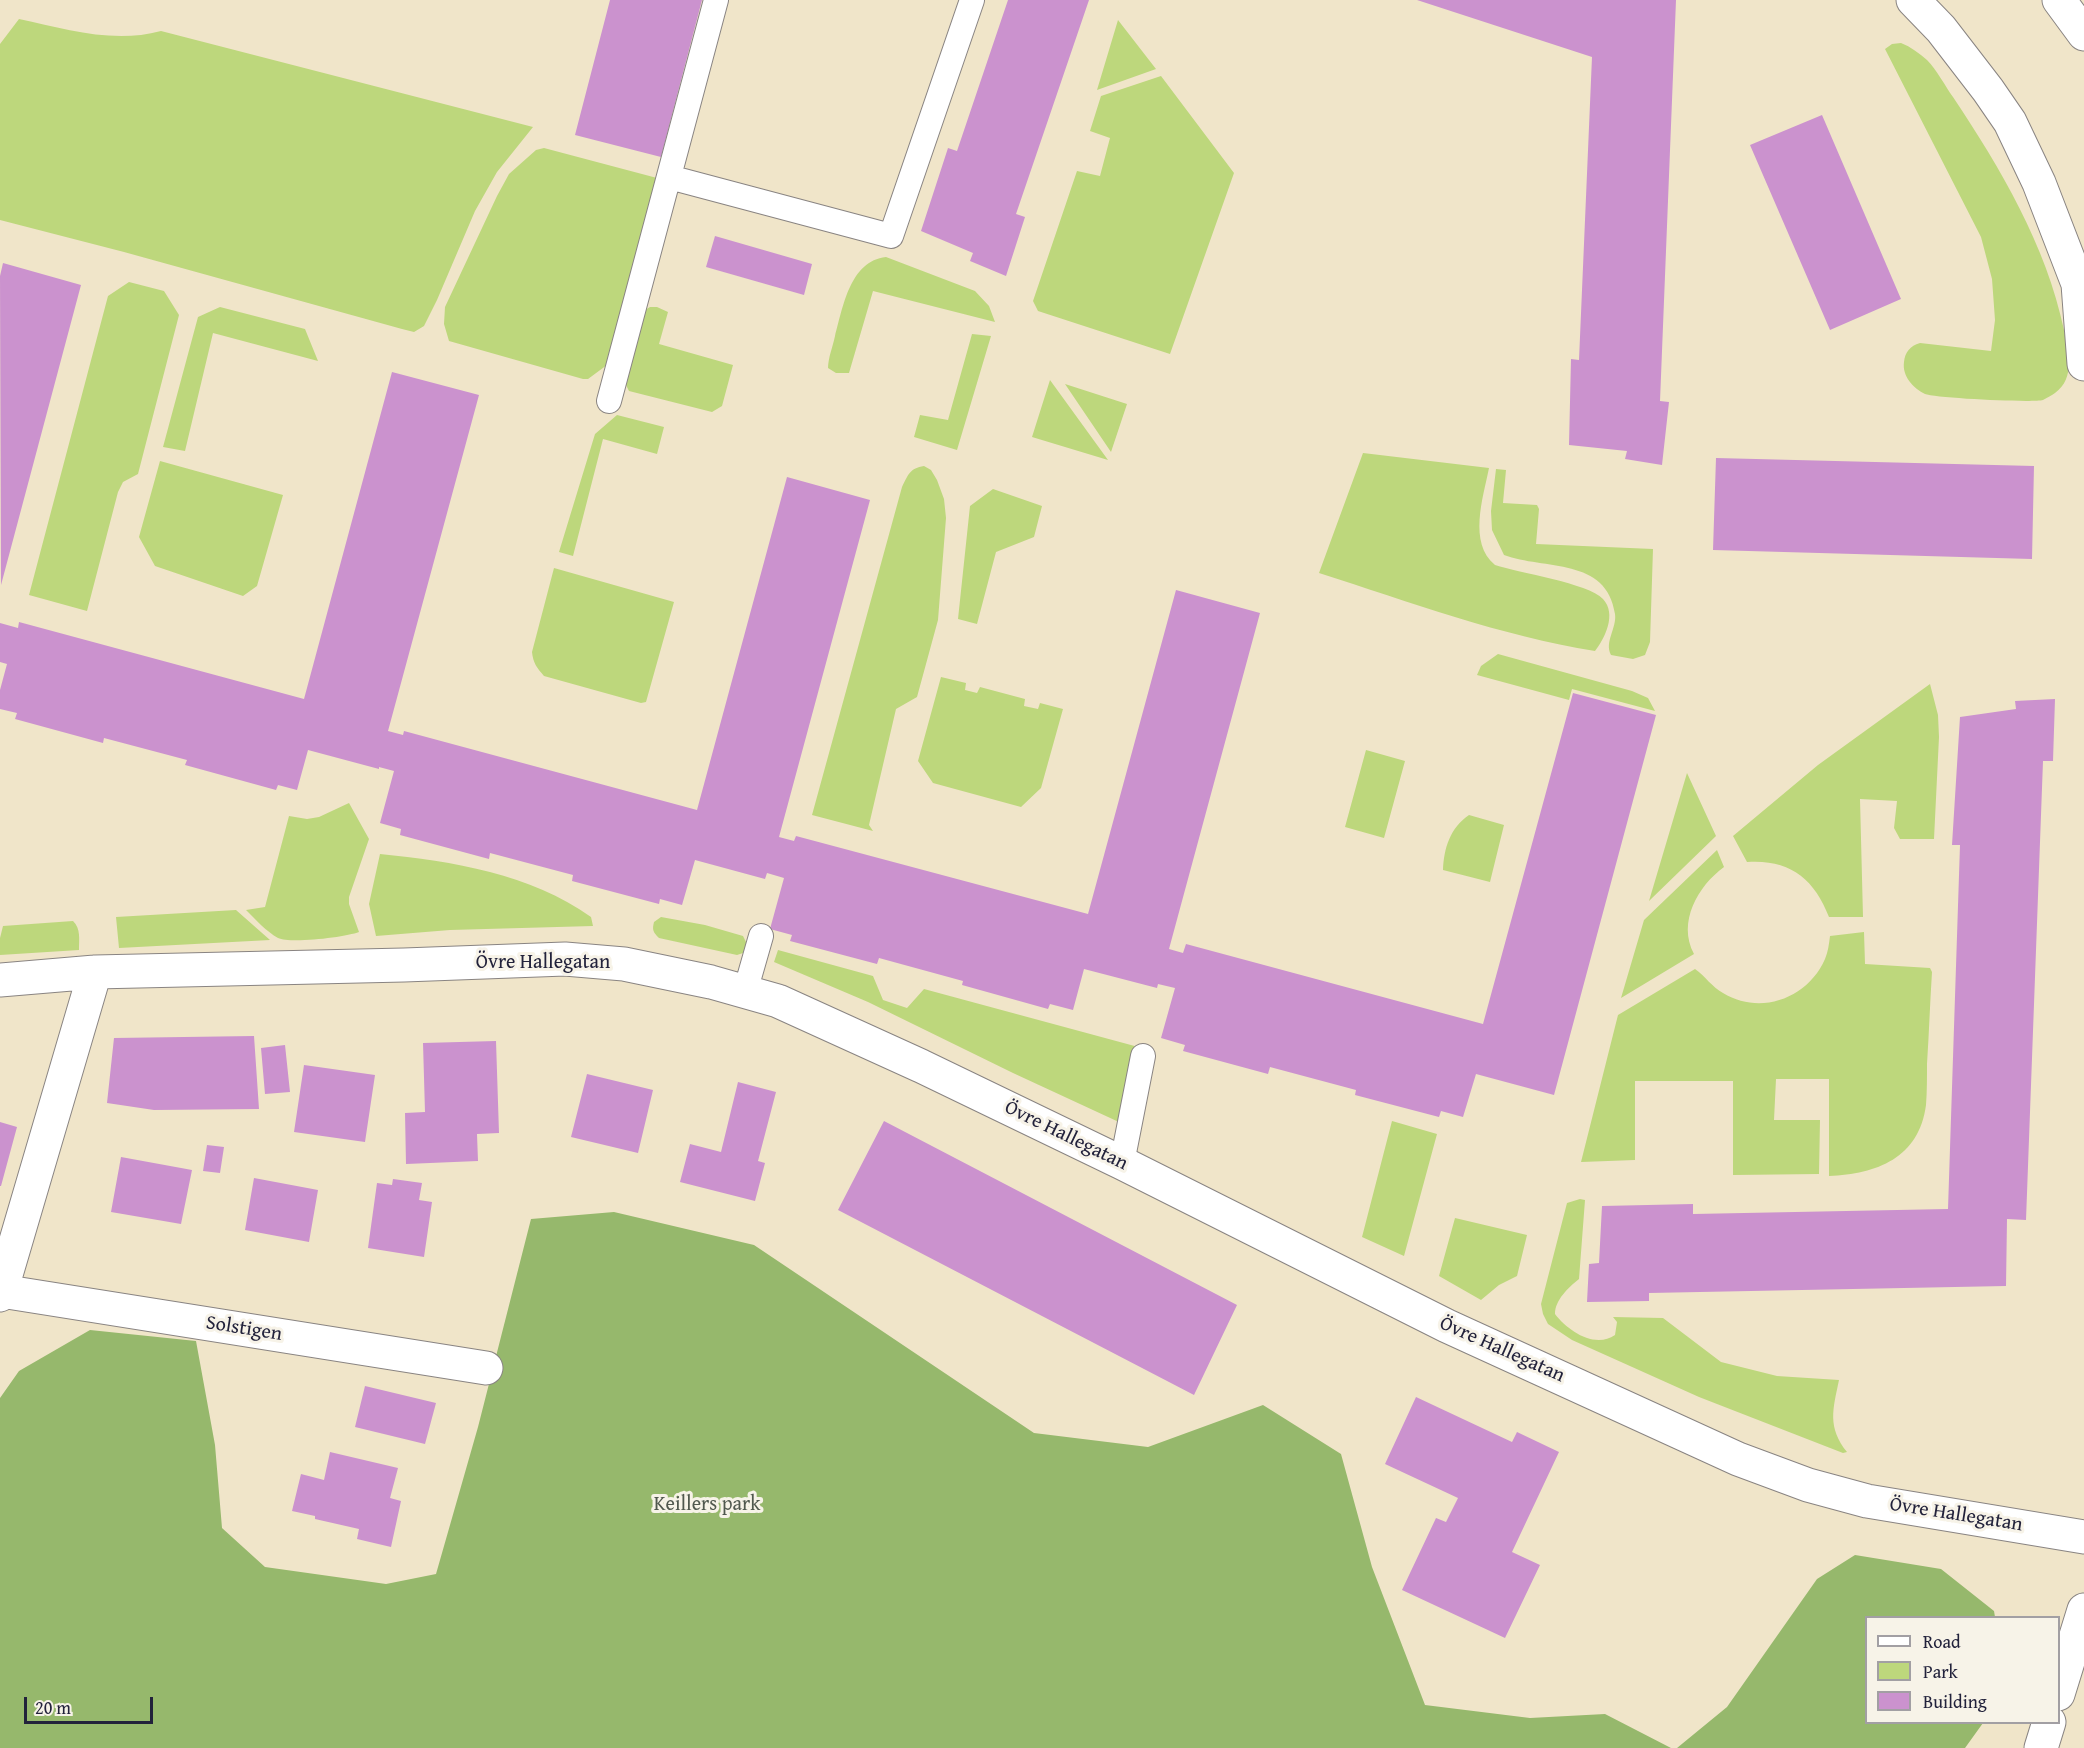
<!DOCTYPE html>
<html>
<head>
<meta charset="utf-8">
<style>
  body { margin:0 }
  #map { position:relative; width:2084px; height:1748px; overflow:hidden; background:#f0e5c9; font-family:"Gentium Book Plus",serif }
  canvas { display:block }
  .legend { position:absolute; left:1865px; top:1616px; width:195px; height:108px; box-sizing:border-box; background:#f7f3e8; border:2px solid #a29fa3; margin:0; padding:8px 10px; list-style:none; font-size:18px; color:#22223b }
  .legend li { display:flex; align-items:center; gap:12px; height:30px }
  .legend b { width:30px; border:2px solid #a29fa3 }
  .scale { position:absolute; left:24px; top:1697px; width:129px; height:27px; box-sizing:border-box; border:3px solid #22223b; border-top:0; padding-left:8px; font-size:18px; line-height:21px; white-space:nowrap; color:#22223b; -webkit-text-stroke:4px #f7f3e8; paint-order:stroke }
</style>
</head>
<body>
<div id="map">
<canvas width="2084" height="1748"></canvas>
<ul class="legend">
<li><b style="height:8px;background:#fff"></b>Road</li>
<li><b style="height:16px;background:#bdd77c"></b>Park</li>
<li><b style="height:16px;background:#cb92ce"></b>Building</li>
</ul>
<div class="scale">20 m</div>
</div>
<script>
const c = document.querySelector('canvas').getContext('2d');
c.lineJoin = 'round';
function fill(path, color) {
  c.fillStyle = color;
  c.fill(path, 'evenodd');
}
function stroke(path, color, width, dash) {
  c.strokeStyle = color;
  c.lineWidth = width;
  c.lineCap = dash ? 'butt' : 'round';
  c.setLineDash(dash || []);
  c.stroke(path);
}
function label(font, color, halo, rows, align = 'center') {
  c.font = font + ' "Gentium Book Plus",serif';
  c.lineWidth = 6;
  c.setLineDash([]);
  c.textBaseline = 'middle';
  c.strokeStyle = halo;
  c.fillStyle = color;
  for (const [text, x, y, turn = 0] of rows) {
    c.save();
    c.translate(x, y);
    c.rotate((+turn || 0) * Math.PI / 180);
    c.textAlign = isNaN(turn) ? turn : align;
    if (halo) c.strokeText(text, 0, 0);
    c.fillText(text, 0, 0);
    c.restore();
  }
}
fill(new Path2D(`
  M 19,19 C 66,29 113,44 161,31 L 533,127 L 497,172 L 475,211 L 437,300 L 424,326 L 414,332 L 402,329 L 124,252 L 0,220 L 0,44 Z
  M 1118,20 L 1156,69 L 1097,90 Z
  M 1901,43 C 1911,47 1919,53 1927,60 C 1937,70 1945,86 1953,97 C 2001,169 2046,245 2064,330 C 2068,351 2076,378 2055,393 C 2052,395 2047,398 2043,400 C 2032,403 1935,398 1925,394 C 1913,388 1902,376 1904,362 C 1905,352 1910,346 1920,343 L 1991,351 L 1995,320 L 1992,279 L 1981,237 L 1885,49 L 1892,44 Z
  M 1161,76 L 1234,173 L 1170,354 L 1038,311 L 1033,301 L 1077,171 L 1100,176 L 1110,138 L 1090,131 L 1101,96 Z
  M 544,148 L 657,178 L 611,362 L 588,379 L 583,379 L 449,341 L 444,324 L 445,307 L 497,196 L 509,174 L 536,150 Z
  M 886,257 L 975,291 L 989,306 L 995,322 L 873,291 L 849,373 L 836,373 L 828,368 C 828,358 833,346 835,336 C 843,307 850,261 886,257 Z
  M 129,282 L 164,291 L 179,315 L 138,474 L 123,482 L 118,492 L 87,611 L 29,595 L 108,296 Z
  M 220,307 L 305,329 L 318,361 L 213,333 L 185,451 L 163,447 L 198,317 Z
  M 650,307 L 657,307 L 668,312 L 659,344 L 733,365 L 722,406 L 712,412 L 629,391 L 626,385 L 645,310 Z
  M 972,334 L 991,336 L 957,450 L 914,437 L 920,415 L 948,420 Z
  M 1050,380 L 1108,460 L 1032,437 Z
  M 1065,384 L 1127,404 L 1111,452 Z
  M 617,415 L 664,427 L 657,454 L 603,439 L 573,556 L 559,552 L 595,434 Z
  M 1363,453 L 1489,468 C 1483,498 1468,543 1495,565 C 1519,573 1588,583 1603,599 C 1617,614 1605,638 1595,651 C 1501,636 1410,602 1319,573 Z
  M 160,461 L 283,495 L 257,586 L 243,596 L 155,566 L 139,537 Z
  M 924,466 L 931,470 L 937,480 L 944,499 L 946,518 L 938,620 L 917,697 L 896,709 L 869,825 L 873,831 L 812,815 L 902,487 C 908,475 910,468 924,466 Z
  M 1496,469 L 1506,470 L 1503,503 L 1537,505 L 1539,509 L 1536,544 L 1653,549 L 1650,642 L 1645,655 L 1633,659 L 1611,655 C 1604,642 1617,628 1615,614 C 1607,557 1544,570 1504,555 L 1492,530 L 1491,511 Z
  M 993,489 L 1042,506 L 1034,537 L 996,552 L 977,624 L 958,619 L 970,506 Z
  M 554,568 L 674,602 L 646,702 L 641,703 L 544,676 C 537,668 533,663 532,652 Z
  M 1498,654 L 1632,691 L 1648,698 L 1655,711 L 1572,689 L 1569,700 L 1477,675 L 1481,666 Z
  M 941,677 L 966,683 L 965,690 L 977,693 L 980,687 L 1025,699 L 1024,706 L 1038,709 L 1040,703 L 1063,709 L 1041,788 L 1021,807 L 933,783 L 918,761 Z
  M 1930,684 L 1938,715 L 1939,737 L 1934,839 L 1900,839 L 1894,828 L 1897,801 L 1860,799 L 1863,917 L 1829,917 C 1814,878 1789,859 1747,862 L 1733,836 L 1818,765 Z
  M 1366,750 L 1405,761 L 1384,838 L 1345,827 Z
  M 1687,773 L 1716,836 L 1649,901 Z
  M 349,803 L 369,839 L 349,897 L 349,904 L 359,932 C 346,937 291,944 278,938 C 267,932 255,919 246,910 L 265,907 L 289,816 L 307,819 L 319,817 Z
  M 1469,815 L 1504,825 L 1490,882 L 1443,870 C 1444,848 1450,828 1469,815 Z
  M 1717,850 L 1724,867 C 1698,886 1677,922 1694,954 L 1621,998 L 1644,920 Z
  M 380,854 C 452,861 531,874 591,917 L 593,926 L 450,930 L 376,936 L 369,904 Z
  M 236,910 L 270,940 L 119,948 L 116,917 Z
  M 661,917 L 705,925 L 743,936 L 747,944 L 743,953 L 737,955 L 659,938 C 653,932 652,930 654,922 Z
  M 73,921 C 81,929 79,939 79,950 L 0,955 L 0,938 L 3,926 Z
  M 1864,932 L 1865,964 L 1930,968 L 1932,972 C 1930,1003 1929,1033 1927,1064 C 1927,1077 1927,1092 1926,1105 C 1919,1158 1877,1174 1829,1176 L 1829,1079 L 1776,1079 L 1774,1120 L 1820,1120 L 1819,1174 L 1733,1175 L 1733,1081 L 1635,1081 L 1635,1160 L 1581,1162 L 1618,1015 L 1695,969 C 1705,976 1712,987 1723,993 C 1761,1016 1808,998 1825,959 C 1828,952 1829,944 1830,936 Z
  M 778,950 L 873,976 L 883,1000 L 907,1008 L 924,989 L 1142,1048 L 1121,1123 L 1013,1073 L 868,1002 L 774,962 Z
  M 1392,1121 L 1437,1134 L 1404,1256 L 1362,1237 Z
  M 1580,1199 L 1585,1200 L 1579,1279 C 1568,1288 1555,1300 1555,1314 C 1568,1331 1595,1349 1615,1335 L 1617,1322 L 1613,1317 L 1663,1318 L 1721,1362 L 1777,1376 L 1839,1380 C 1833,1409 1827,1427 1847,1452 L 1843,1453 L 1699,1397 L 1572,1340 L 1548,1324 L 1543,1314 L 1541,1304 L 1567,1203 Z
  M 1455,1218 L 1527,1235 L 1517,1276 L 1499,1285 L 1481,1300 L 1439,1276 Z`), '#bdd77c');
fill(new Path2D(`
  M 614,1212 L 754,1245 L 1034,1433 L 1148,1447 L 1263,1405 L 1341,1454 L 1372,1567 L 1425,1705 L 1530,1718 L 1605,1714 L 1671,1748 L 0,1748 L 0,1398 L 19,1371 L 90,1330 L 196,1341 L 215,1445 L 222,1528 L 265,1567 L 386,1584 L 436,1574 L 478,1427 L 531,1219 Z
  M 1855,1555 L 1941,1569 L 1994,1611 L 1995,1617 L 1866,1618 L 1866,1722 L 1983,1723 L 1965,1748 L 1677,1748 L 1727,1707 L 1817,1579 Z`), '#96b86c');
fill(new Path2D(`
  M 610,0 L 702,0 L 661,157 L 575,135 Z
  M 1008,0 L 1089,0 L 1016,214 L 1025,217 L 1006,276 L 970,261 L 973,253 L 921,231 L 948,148 L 957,151 Z
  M 1417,0 L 1676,0 L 1660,401 L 1669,402 L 1662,465 L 1625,459 L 1627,451 L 1569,445 L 1571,359 L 1579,360 L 1592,57 Z
  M 1822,115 L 1901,299 L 1830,330 L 1750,145 Z
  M 715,236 L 812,264 L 804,295 L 706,267 Z
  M 3,263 L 81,285 L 1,585 L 0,276 Z
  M 392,372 L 479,395 L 388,731 L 403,735 L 404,731 L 697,810 L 787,477 L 870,500 L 779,837 L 794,841 L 796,836 L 1088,914 L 1176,590 L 1260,613 L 1169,949 L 1183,953 L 1186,944 L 1483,1024 L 1573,693 L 1656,715 L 1554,1095 L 1476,1074 L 1463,1117 L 1441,1111 L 1439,1117 L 1355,1095 L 1356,1090 L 1270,1067 L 1268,1074 L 1183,1051 L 1185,1045 L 1161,1038 L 1175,988 L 1158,984 L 1157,988 L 1084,969 L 1073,1010 L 1050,1004 L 1048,1009 L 962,985 L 963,981 L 879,958 L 877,964 L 790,941 L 792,935 L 770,929 L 784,878 L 767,873 L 765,879 L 695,860 L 682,905 L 660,899 L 659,904 L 572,881 L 573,875 L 490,853 L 489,859 L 400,835 L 401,829 L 380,823 L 394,771 L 379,767 L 379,769 L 308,750 L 297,790 L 278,785 L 276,790 L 185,765 L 187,760 L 104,738 L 103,743 L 15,719 L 17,713 L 0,709 L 0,690 L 7,664 L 0,662 L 0,623 L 18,628 L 19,622 L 304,699 Z
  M 1716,458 L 2034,466 L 2032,559 L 1713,550 Z
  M 2055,699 L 2053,761 L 2043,761 L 2026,1220 L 2007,1219 L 2006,1286 L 1649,1293 L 1649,1301 L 1587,1302 L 1589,1264 L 1599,1263 L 1602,1206 L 1693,1204 L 1693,1214 L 1948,1209 L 1960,845 L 1952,845 L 1960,717 L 2016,709 L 2015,701 Z
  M 254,1036 L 259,1109 L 154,1110 L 107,1103 L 114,1038 Z
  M 496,1041 L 499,1133 L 477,1134 L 478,1161 L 406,1164 L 405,1113 L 425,1112 L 423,1043 Z
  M 285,1045 L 290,1092 L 265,1094 L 261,1048 Z
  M 304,1065 L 375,1075 L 365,1142 L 294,1132 Z
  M 587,1074 L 653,1090 L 638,1153 L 571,1137 Z
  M 738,1082 L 776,1092 L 758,1161 L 765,1163 L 755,1201 L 680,1182 L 690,1144 L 721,1152 Z
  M 884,1121 L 1237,1305 L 1194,1395 L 838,1210 Z
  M 0,1122 L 17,1127 L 1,1186 L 0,1186 Z
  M 207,1145 L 224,1147 L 220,1173 L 203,1171 Z
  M 121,1157 L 192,1170 L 181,1224 L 111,1212 Z
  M 254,1178 L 318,1190 L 309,1242 L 245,1230 Z
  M 393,1179 L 422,1183 L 419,1200 L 432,1202 L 424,1257 L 368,1248 L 377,1183 L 392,1185 Z
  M 365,1386 L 436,1403 L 425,1444 L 355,1427 Z
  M 1416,1397 L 1512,1442 L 1517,1432 L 1559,1452 L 1512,1552 L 1540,1565 L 1505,1638 L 1402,1590 L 1436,1518 L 1446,1522 L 1458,1498 L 1385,1464 Z
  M 330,1452 L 398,1468 L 390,1498 L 401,1501 L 391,1547 L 357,1539 L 359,1529 L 315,1519 L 315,1516 L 292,1511 L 301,1474 L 324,1480 Z`), '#cb92ce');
const lane = new Path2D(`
  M 669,177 L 891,236 L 972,0
  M 609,401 L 716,0
  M 745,992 L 761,936
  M 1122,1163 L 1143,1056`);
const street = new Path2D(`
  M 1913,0 L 1941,29 L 1988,90 L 2010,122 L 2039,183 L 2078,284 L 2084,364
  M 0,980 L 95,972 L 404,965 L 565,959 L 624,964 L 711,982 L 778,1001 L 921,1066 L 1122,1163 L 1447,1326 L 1738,1459 L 1808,1485 L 1867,1501 L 2084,1537
  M 1,1291 L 486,1368
  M 0,1295 L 95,972
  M 2058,1694 L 2084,1610
  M 2041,1748 L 2049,1722`);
const secondary = new Path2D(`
  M 2059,0 L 2084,34`);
stroke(lane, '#898482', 26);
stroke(street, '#898482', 35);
stroke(secondary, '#898482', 35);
stroke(lane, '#fff', 24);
stroke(street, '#fff', 33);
stroke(secondary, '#fff', 33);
label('20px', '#22223b', '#f7f3e8', [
  ["Övre Hallegatan",543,963],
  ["Övre Hallegatan",1066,1136,26],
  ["Solstigen",244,1329,9],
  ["Övre Hallegatan",1502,1350,24],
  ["Övre Hallegatan",1956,1515,9]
]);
label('20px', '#50584e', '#f7f3e8', [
  ["Keillers park",707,1505]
]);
</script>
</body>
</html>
